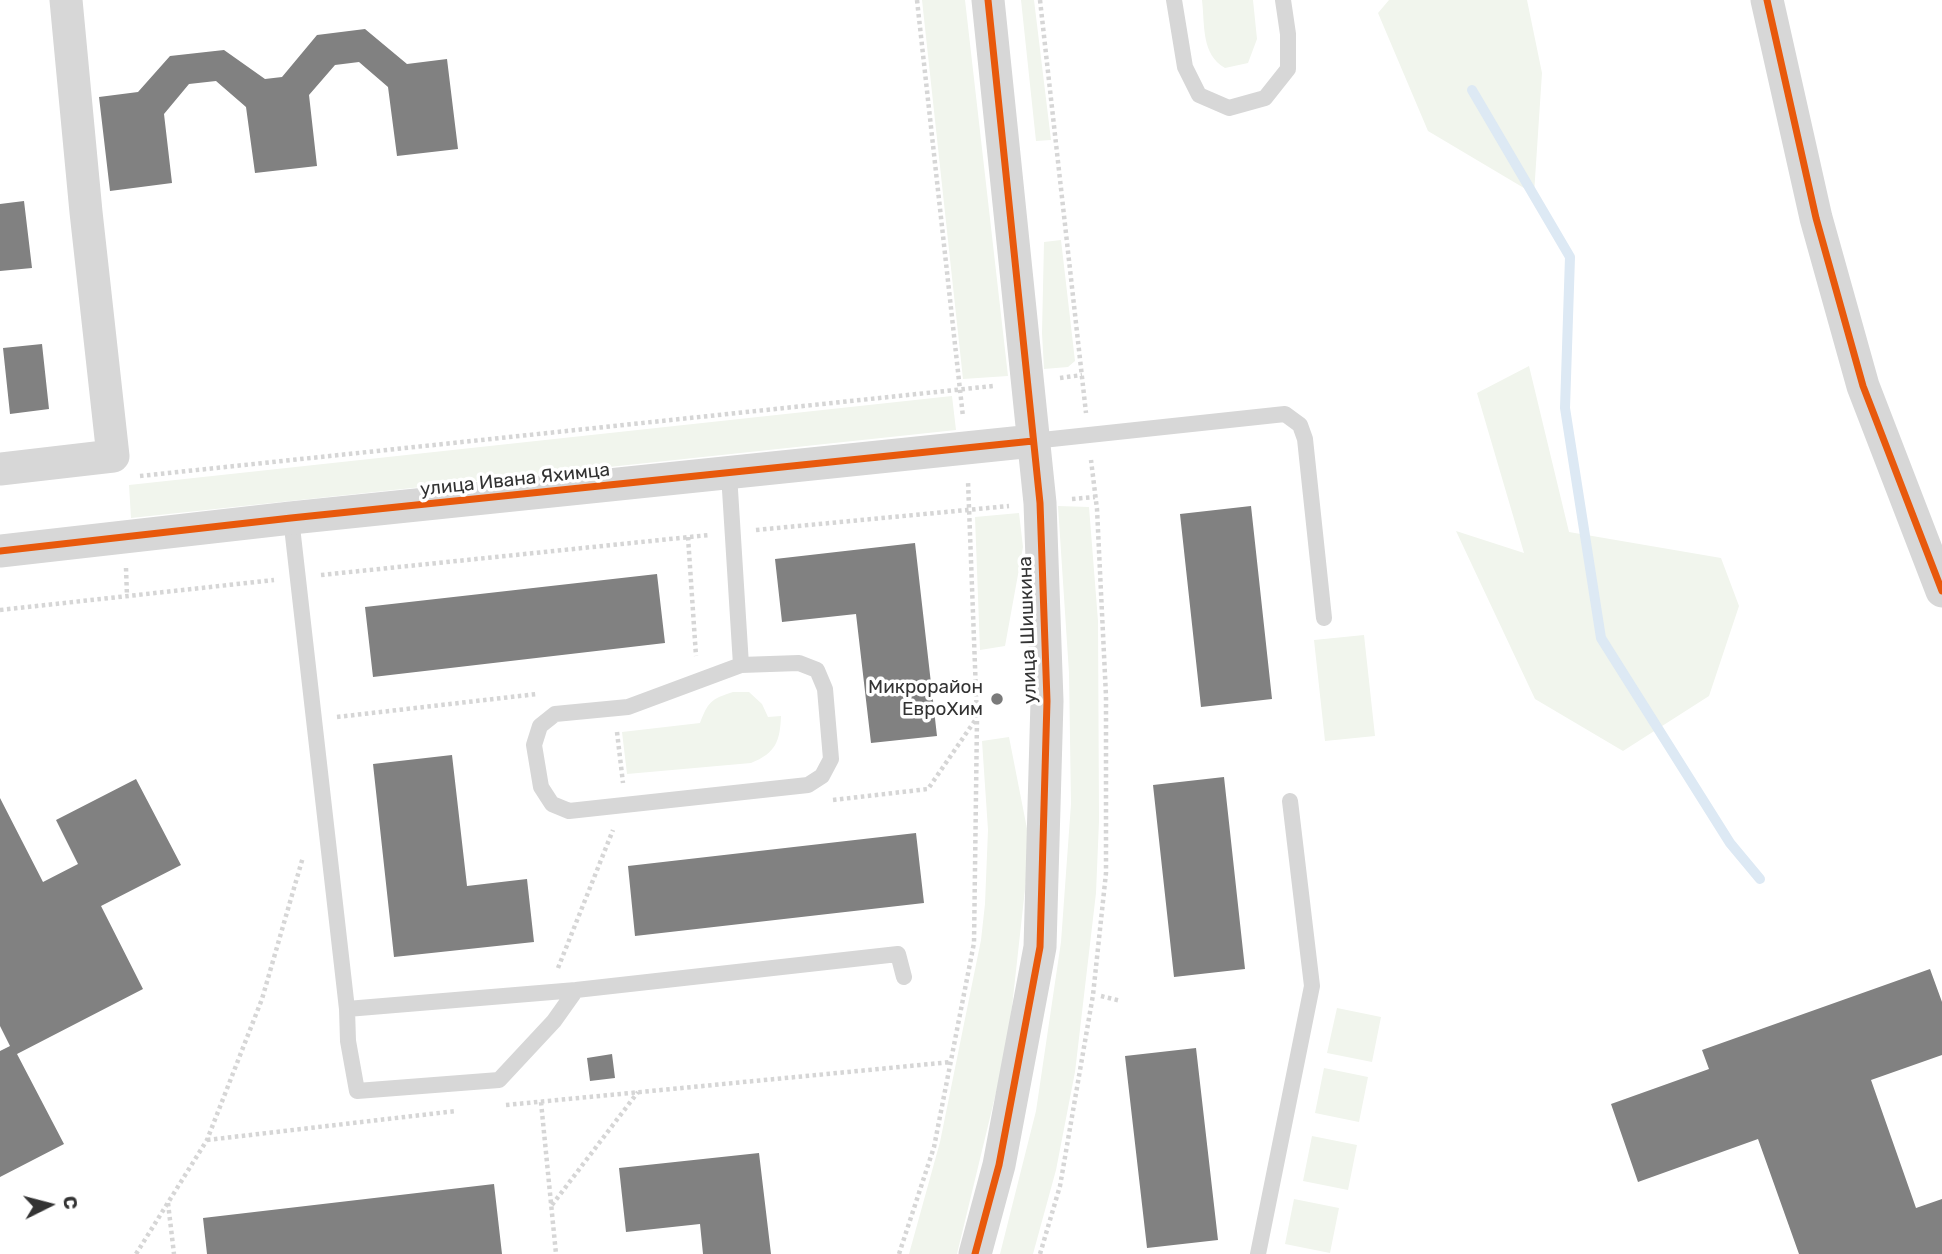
<!DOCTYPE html>
<html>
<head>
<meta charset="utf-8">
<style>
  body { margin:0 }
  #map { position:relative; width:1942px; height:1254px; overflow:hidden; background:#fff; font-family:Rubik,sans-serif }
  canvas { display:block }
  .north { position:absolute; left:14px; top:1170px; width:70px; height:70px; -webkit-text-stroke:5px #fff; paint-order:stroke; rotate:84deg; font-size:19px; font-weight:700; line-height:28px; text-align:center; color:#333 }
  .north::after { content:''; display:block; margin:auto; width:24px; height:32px; background:#333; clip-path:polygon(50% 0,100% 100%,50% 72%,0 100%) }
</style>
</head>
<body>
<div id="map">
<canvas width="1942" height="1254"></canvas>
<div class="north">С</div>
</div>
<script>
const c = document.querySelector('canvas').getContext('2d');
c.lineJoin = 'round';
function fill(path, color) {
  c.fillStyle = color;
  c.fill(path, 'evenodd');
}
function stroke(path, color, width, dash) {
  c.strokeStyle = color;
  c.lineWidth = width;
  c.lineCap = dash ? 'butt' : 'round';
  c.setLineDash(dash || []);
  c.stroke(path);
}
function label(font, color, halo, rows, align = 'center') {
  c.font = font + ' Rubik,sans-serif';
  c.lineWidth = 7;
  c.setLineDash([]);
  c.textBaseline = 'middle';
  c.strokeStyle = halo;
  c.fillStyle = color;
  for (const [text, x, y, turn = 0] of rows) {
    c.save();
    c.translate(x, y);
    c.rotate((+turn || 0) * Math.PI / 180);
    c.textAlign = isNaN(turn) ? turn : align;
    if (halo) c.strokeText(text, 0, 0);
    c.fillText(text, 0, 0);
    c.restore();
  }
}
fill(new Path2D(`
  M 922,0 L 965,0 L 1008,376 L 963,379 Z
  M 1021,0 L 1034,0 L 1051,140 L 1036,141 Z
  M 1202,0 L 1253,0 L 1257,39 L 1248,63 L 1225,68 C 1201,54 1205,26 1202,0 Z
  M 1389,0 L 1527,0 L 1542,73 L 1534,194 L 1428,131 L 1378,13 Z
  M 1061,240 L 1075,361 L 1068,367 L 1044,369 L 1042,333 L 1044,242 Z
  M 1529,366 L 1569,532 L 1721,558 L 1739,606 L 1709,696 L 1623,751 L 1535,699 L 1456,531 L 1524,553 L 1477,393 Z
  M 952,396 L 956,430 L 131,518 L 129,485 Z
  M 1058,506 L 1089,507 L 1098,621 L 1099,821 L 1096,893 L 1075,1072 L 1056,1170 L 1033,1254 L 1000,1254 L 1036,1111 L 1061,942 L 1071,804 L 1069,673 Z
  M 1019,513 L 1023,547 L 1005,646 L 980,650 L 975,517 Z
  M 1364,635 L 1375,736 L 1325,741 L 1314,640 Z
  M 733,692 L 749,692 L 762,704 L 768,717 L 781,716 C 780,741 776,753 751,763 L 627,774 L 622,732 L 700,723 C 708,702 711,699 733,692 Z
  M 1009,737 L 1030,844 L 1008,1043 L 957,1254 L 909,1254 L 940,1142 L 981,940 L 985,904 L 988,830 L 982,741 Z
  M 1337,1008 L 1381,1017 L 1372,1062 L 1327,1053 Z
  M 1324,1068 L 1368,1077 L 1359,1122 L 1315,1113 Z
  M 1312,1136 L 1357,1145 L 1348,1190 L 1303,1181 Z
  M 1294,1199 L 1339,1208 L 1330,1253 L 1285,1244 Z`), '#f1f5ed');
stroke(new Path2D(`
  M 1472,90 L 1570,257 L 1565,408 L 1601,638 L 1730,843 L 1760,879`), '#dde9f4', 10);
fill(new Path2D(`
  M 365,29 L 407,64 L 447,59 L 458,149 L 397,156 L 388,87 L 359,62 L 335,65 L 309,95 L 317,166 L 255,173 L 246,107 L 216,81 L 189,84 L 164,114 L 172,183 L 110,191 L 99,97 L 138,92 L 170,56 L 224,50 L 265,79 L 282,77 L 317,35 Z
  M 24,201 L 32,268 L 0,271 L 0,204 Z
  M 42,344 L 49,409 L 10,414 L 3,348 Z
  M 1251,506 L 1272,699 L 1201,707 L 1180,514 Z
  M 915,543 L 937,736 L 871,743 L 856,614 L 782,622 L 775,559 Z
  M 657,574 L 665,643 L 373,677 L 365,607 Z
  M 452,755 L 467,886 L 527,879 L 534,942 L 394,957 L 373,764 Z
  M 1224,777 L 1245,969 L 1174,977 L 1153,785 Z
  M 136,779 L 181,865 L 101,906 L 143,989 L 17,1054 L 64,1144 L 0,1177 L 0,1051 L 10,1046 L 0,1026 L 0,798 L 43,882 L 78,864 L 56,820 Z
  M 916,833 L 924,903 L 635,936 L 628,866 Z
  M 1930,969 L 1942,1002 L 1942,1055 L 1871,1080 L 1916,1208 L 1942,1199 L 1942,1254 L 1799,1254 L 1758,1139 L 1638,1182 L 1611,1104 L 1709,1069 L 1702,1050 Z
  M 1196,1048 L 1218,1240 L 1147,1248 L 1125,1056 Z
  M 612,1054 L 615,1078 L 590,1081 L 587,1058 Z
  M 759,1153 L 771,1254 L 703,1254 L 700,1224 L 626,1232 L 619,1168 Z
  M 494,1184 L 502,1254 L 207,1254 L 203,1218 Z`), '#818181');
stroke(new Path2D(`
  M 917,0 L 963,417
  M 1040,0 L 1086,413
  M 1060,378 L 1082,375
  M 140,476 L 993,386
  M 1072,499 L 1095,497
  M 756,530 L 1009,506
  M 688,537 L 696,656
  M 126,568 L 127,596
  M 321,575 L 709,535
  M 0,610 L 274,580
  M 337,717 L 537,694
  M 617,732 L 623,783
  M 833,800 L 928,789 L 976,719
  M 558,968 L 613,830
  M 1101,996 L 1121,1001
  M 541,1102 L 556,1254
  M 506,1105 L 951,1062
  M 207,1140 L 456,1111
  M 168,1203 L 174,1254
  M 552,1205 L 638,1092
  M 136,1254 L 207,1140 L 262,999 L 303,857
  M 899,1254 L 934,1147 L 974,943 L 977,719 L 968,481
  M 1040,1254 L 1060,1186 L 1093,995 L 1106,873 L 1106,696 L 1097,509 L 1091,460`), '#d6d6d6', 4.5, [3.5, 3.5]);
stroke(new Path2D(`
  M 1174,0 L 1185,67 L 1199,95 L 1229,108 L 1265,98 L 1288,69 L 1288,34 L 1283,0
  M 1033,441 L 1285,414 L 1300,425 L 1305,439 L 1324,618
  M 729,474 L 741,665 L 628,707 L 555,714 L 540,726 L 534,745 L 541,787 L 552,804 L 569,811 L 808,785 L 822,776 L 831,759 L 825,689 L 817,670 L 799,663 L 741,665
  M 291,518 L 347,1009 L 348,1041 L 357,1091 L 499,1080 L 554,1021 L 576,990 L 898,954 L 904,977
  M 347,1009 L 576,990
  M 1258,1254 L 1312,986 L 1290,801`), '#d7d7d7', 16);
stroke(new Path2D(`
  M 1767,0 L 1816,218 L 1863,386 L 1942,591
  M 0,469 L 113,456 L 86,212 L 66,0
  M 0,551 L 291,518 L 1033,441
  M 975,1254 L 999,1165 L 1040,947 L 1047,701 L 1040,503 L 988,0`), '#d7d7d7', 33);
stroke(new Path2D(`
  M 1767,0 L 1816,218 L 1863,386 L 1942,591
  M 0,551 L 291,518 L 1033,441
  M 975,1254 L 999,1165 L 1040,947 L 1047,701 L 1040,503 L 988,0`), '#e8590c', 7);
for (const [x, y, r, color] of [
  [997,699,7,"#7a7a7a"]
]) {
  const dot = new Path2D();
  dot.arc(x, y, r, 0, 2 * Math.PI);
  c.fillStyle = color;
  c.fill(dot);
  stroke(dot, '#fff', 2.5);
}
label('19px', '#333', '#fff', [
  ["улица Ивана Яхимца",515,480,-6],
  ["улица Шишкина",1028,630,-92]
]);
label('19px', '#333', '#fff', [
  ["Микрорайон",983,688],
  ["ЕвроХим",983,710]
], 'right');
</script>
</body>
</html>
